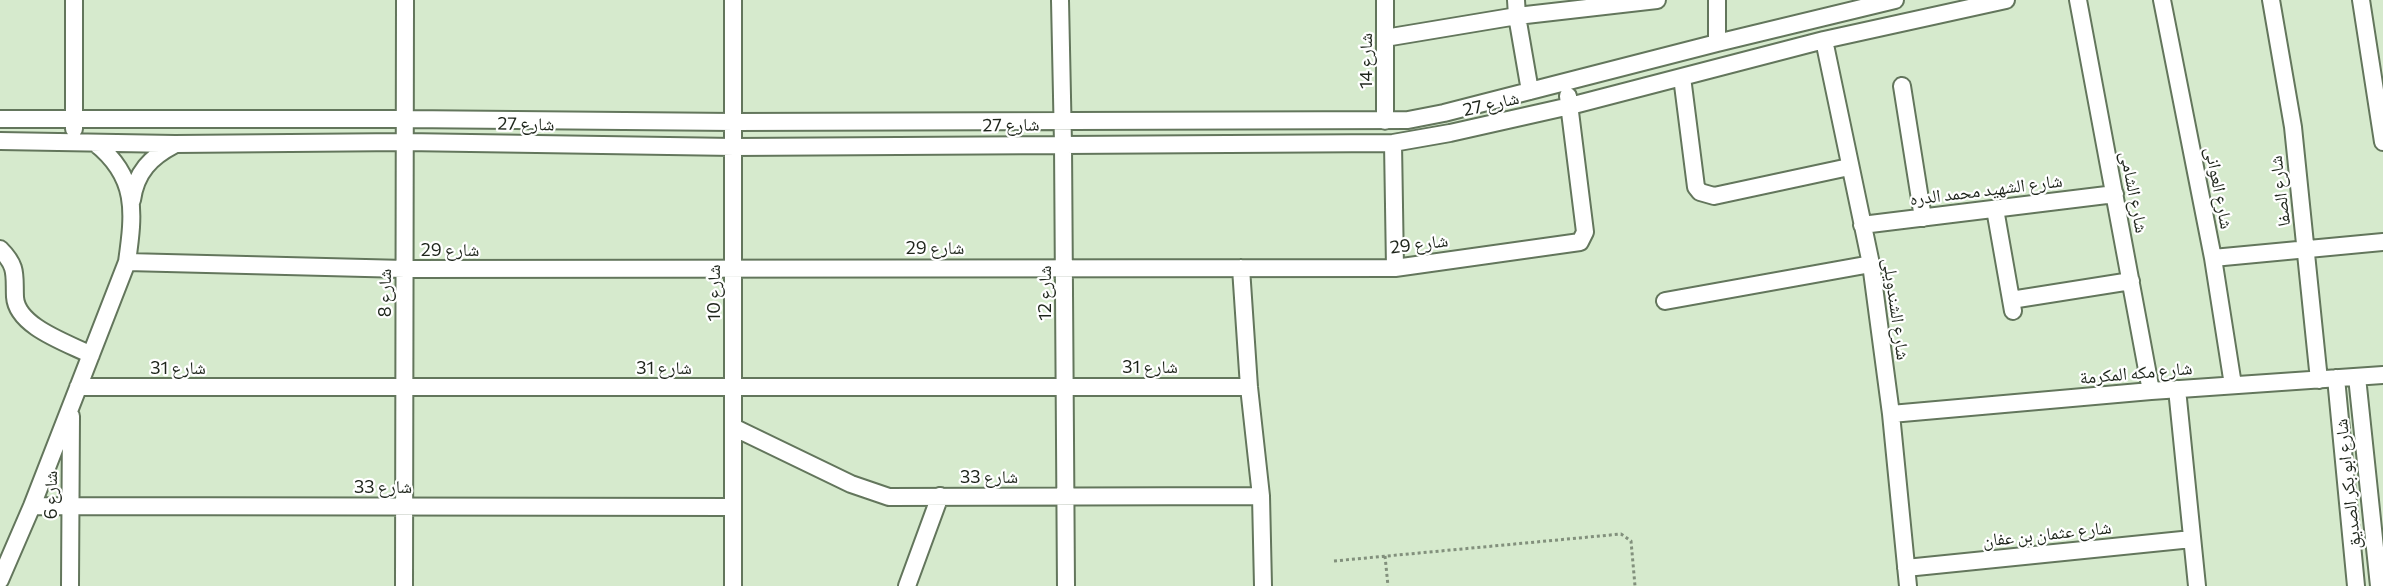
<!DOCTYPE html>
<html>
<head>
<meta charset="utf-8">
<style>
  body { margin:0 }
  canvas { display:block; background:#d6eacd }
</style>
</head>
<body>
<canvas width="2383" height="586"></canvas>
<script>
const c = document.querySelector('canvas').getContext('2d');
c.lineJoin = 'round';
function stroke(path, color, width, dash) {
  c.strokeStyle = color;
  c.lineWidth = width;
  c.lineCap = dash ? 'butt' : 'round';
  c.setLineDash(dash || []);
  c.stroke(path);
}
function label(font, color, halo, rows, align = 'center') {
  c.font = font + ' Commissioner,"Noto Naskh Arabic",sans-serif';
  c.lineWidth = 4.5;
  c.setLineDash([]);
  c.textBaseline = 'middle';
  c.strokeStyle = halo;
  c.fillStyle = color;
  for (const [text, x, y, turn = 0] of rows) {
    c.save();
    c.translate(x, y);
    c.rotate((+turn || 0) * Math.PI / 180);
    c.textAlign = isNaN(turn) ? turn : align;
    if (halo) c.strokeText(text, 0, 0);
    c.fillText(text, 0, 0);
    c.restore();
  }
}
const street = new Path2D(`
  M 1060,0 L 1063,144 L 1066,586
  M 1385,0 L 1385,121
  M 1516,0 L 1517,16 L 1530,91
  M 1717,0 L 1717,43
  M 2078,0 L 2151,391
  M 2162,0 L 2213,258 L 2233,385
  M 2271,0 L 2293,127 L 2319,380
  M 2361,0 L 2383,142
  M 1385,38 L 1517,16 L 1657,0
  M 1824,40 L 1871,264 L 1891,414 L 1908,586
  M 1682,77 L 1696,187 L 1700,192 L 1714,196 L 1849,167
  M 1902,86 L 1923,218
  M 0,119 L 405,119 L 734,122 L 1408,120 L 1444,113 L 1717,43 L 1895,0
  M 74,129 L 74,0
  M 0,141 L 175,144 L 405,142 L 734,147 L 1393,143 L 1450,133 L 1570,106 L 1824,40 L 2006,0
  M 1393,143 L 1395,268
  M 132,200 C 136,172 151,157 174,145
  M 1995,209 L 2013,311
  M 1862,225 L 2115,194
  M 0,249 C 18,267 14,275 15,297 C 17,327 68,343 91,355
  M 2213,258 L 2383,242
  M 127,262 L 405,269 L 1395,268 L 1580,242 L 1585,232 L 1568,96
  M 1241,268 L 1249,387 L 1261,496 L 1263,586
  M 2011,300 L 2131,281
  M 1665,301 L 1871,264
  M 2357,377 L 2379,586
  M 2336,378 L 2356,586
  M 78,387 L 1249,387
  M 2177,389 L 2197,586
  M 1891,414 L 2151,391 L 2383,375
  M 733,427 L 851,484 L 889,497 L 1261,496
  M 32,506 L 733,507
  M 1906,568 L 2192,539
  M 0,580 L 32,506 L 127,262 C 134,212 138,177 95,143
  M 70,586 L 71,416
  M 404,586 L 405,0
  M 733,586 L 733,0
  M 907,586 L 940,496`);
stroke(street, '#63765c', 20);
stroke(new Path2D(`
  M 1385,556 L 1388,586
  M 1334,561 L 1621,534 L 1631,541 L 1635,586`), '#82907c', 3, [3, 3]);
stroke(street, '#fff', 16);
label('18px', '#1e251b', '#fff', [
  ["شارع 14",1366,61,-90],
  ["شارع 27",1491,104,-13],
  ["شارع 27",526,124,1],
  ["شارع 27",1011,125,-1],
  ["شارع العوانى",2219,188,79],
  ["شارع الشهيد محمد الدره",1986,190,-7],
  ["شارع الصفا",2280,191,-97],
  ["شارع الشامى",2134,192,79],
  ["شارع 29",1419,244,-7],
  ["شارع 29",935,248],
  ["شارع 29",450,250],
  ["شارع 8",385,293,-90],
  ["شارع 10",714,293,-90],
  ["شارع 12",1045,293,-90],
  ["شارع الشندويلى",1896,309,82],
  ["شارع 31",1150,367],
  ["شارع 31",178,368],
  ["شارع 31",664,368],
  ["شارع مكه المكرمة",2136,373,-5],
  ["شارع 33",989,477],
  ["شارع ابو بكر الصديق",2348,484,-96],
  ["شارع 33",383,487],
  ["شارع 6",51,495,-90],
  ["شارع عثمان بن عفان",2047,534,-6]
]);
</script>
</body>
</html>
